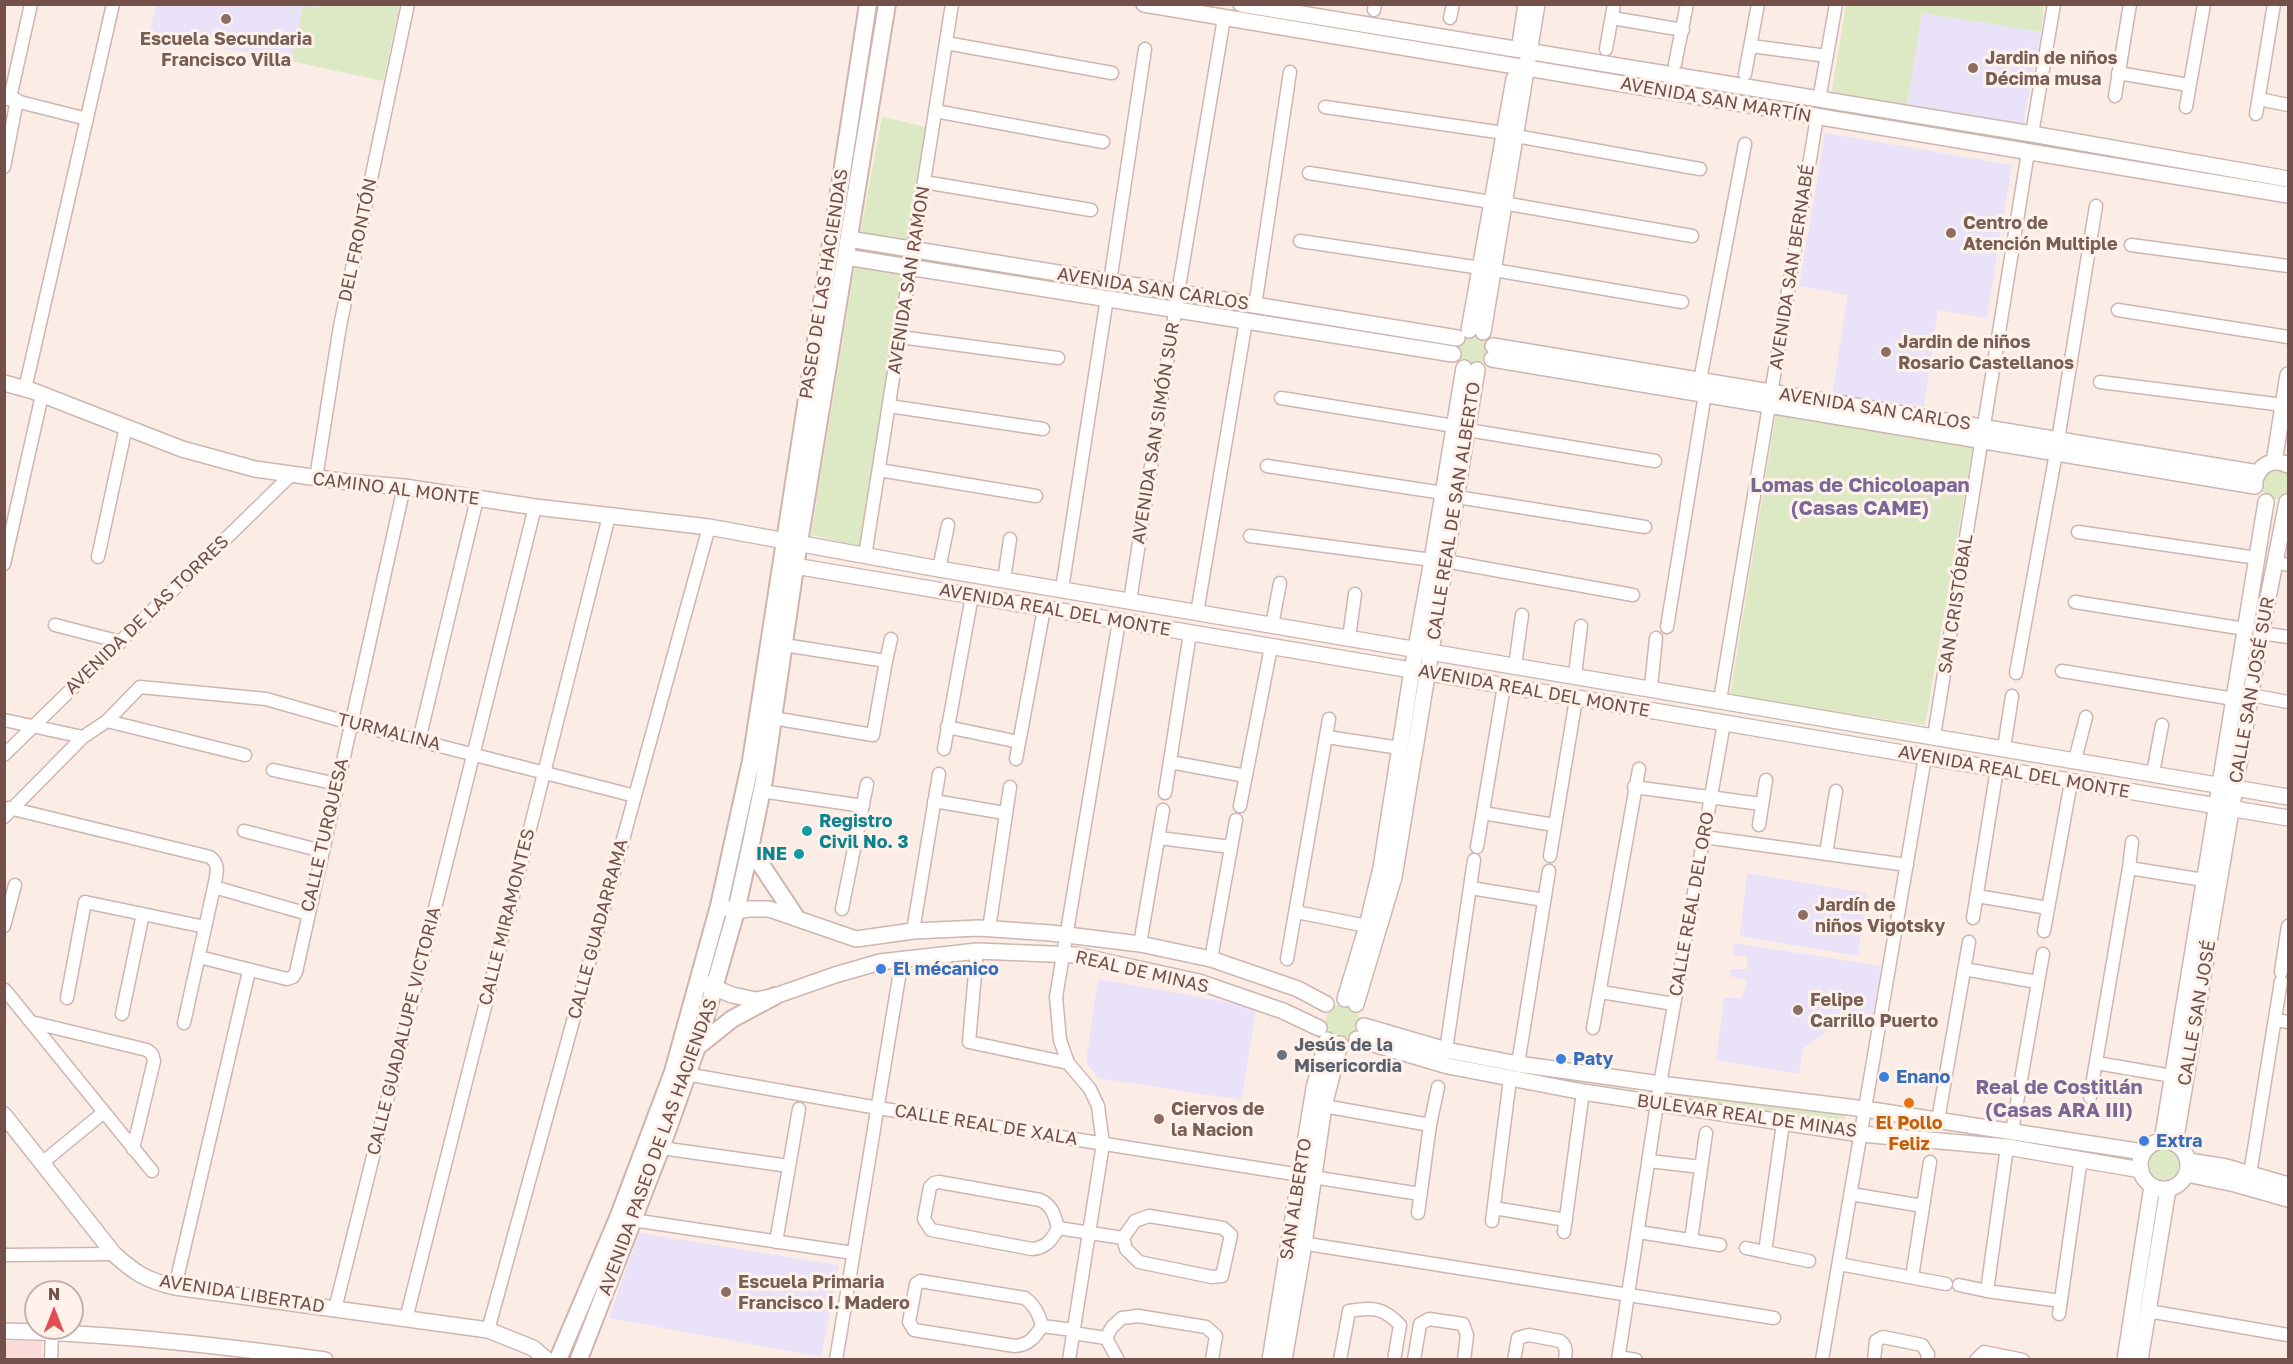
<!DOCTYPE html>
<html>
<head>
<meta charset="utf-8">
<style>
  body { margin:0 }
  #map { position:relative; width:2293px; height:1364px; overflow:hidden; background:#fbede5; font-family:"Golos Text",sans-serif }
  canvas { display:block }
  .frame { position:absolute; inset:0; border:6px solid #74504b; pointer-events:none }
  .north { position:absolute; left:24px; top:1280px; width:60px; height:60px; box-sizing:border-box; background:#fef2eb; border:2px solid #c7b1ab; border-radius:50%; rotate:0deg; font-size:16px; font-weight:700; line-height:24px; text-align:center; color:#74504b }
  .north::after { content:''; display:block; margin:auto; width:21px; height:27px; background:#e14f52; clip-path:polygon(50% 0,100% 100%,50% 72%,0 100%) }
</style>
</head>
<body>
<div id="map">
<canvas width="2293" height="1364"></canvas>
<div class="frame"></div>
<div class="north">N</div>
</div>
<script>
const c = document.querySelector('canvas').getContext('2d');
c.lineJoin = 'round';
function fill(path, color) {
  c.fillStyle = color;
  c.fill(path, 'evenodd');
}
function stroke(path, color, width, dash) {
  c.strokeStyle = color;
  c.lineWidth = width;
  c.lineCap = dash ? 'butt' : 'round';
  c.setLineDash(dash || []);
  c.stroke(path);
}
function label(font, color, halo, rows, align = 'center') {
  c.font = font + ' "Golos Text",sans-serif';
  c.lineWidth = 6;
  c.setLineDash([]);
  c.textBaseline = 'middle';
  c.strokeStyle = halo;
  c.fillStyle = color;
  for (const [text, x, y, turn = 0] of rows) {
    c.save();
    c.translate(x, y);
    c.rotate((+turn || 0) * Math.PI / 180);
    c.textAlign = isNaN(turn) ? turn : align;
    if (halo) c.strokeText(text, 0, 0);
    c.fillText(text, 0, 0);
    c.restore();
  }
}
fill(new Path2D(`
  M 5,1341 L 42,1341 L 41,1359 L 5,1359 Z`), '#fbdbd9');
fill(new Path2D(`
  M 156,5 L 319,5 L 318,9 L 303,5 L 291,61 L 149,34 Z
  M 1922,13 L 2041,32 L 2023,125 L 1907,105 Z
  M 1825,133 L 2012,165 L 1987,318 L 1938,310 L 1924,407 L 1832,394 L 1848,295 L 1799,286 Z
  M 1747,873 L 1867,893 L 1858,956 L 1740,936 Z
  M 1734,943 L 1881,966 L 1872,1021 L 1841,1021 L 1803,1049 L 1799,1074 L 1716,1060 L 1724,998 L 1742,998 L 1747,980 L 1730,976 L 1730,969 L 1747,969 L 1747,956 L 1733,956 Z
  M 1098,979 L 1256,1007 L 1242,1100 L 1098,1078 L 1086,1062 Z
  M 639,1233 L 839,1265 L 821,1357 L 609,1318 Z`), '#eae2f8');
fill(new Path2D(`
  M 303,5 L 318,9 L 319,5 L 400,5 L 383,81 L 291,61 Z
  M 1846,5 L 2044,5 L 2041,32 L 1922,13 L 1907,105 L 1831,95 Z
  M 882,117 L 926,127 L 908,242 L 860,235 Z
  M 855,266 L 904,274 L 860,546 L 811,535 Z
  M1458 350a15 15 0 1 1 30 0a15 15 0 1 1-30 0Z
  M 1776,413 L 1973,446 L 1925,725 L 1730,696 Z
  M2261 484a15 15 0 1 1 30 0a15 15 0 1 1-30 0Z
  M1326 1021a17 17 0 1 1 34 0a17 17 0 1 1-34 0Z
  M 1674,1093 L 1843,1112 L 1845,1118 L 1841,1124 L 1674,1100 Z
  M2149 1164a15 15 0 1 1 30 0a15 15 0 1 1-30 0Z`), '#dce9c4');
const minor = new Path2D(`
  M 1374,10 L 1375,4
  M 1450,18 L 1453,4
  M 1612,18 L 1683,30
  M 946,43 L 1112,73
  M 1751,46 L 1827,56
  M 1606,49 L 1614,4
  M 1675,64 L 1687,4
  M 2118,73 L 2189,85
  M 1745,74 L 1758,4
  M 2115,96 L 2130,4
  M 4,98 L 87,119
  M 10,98 L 31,4
  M 2259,99 L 2288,105
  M 1819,100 L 1836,4
  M 1325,107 L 1504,133
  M 2186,107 L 2204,4
  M 935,111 L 1103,142
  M 2256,114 L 2274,4
  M 2032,134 L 2054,4
  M 1516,136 L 1700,169
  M 4,167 L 17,100
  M 1309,173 L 1491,202
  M 924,182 L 1091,210
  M 1503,203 L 1692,236
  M 1300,241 L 1481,268
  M 2131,245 L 2288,266
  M 1494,270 L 1682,302
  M 1110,282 L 1145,49
  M 1255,306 L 1290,72
  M 2118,310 L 2288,337
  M 900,337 L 1058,358
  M 1700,380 L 1745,144
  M 2100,382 L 2283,405
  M 25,389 L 113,4
  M 1281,398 L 1454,426
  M 889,406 L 1043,429
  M 1468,430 L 1655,461
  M 2058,440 L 2096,206
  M 1267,466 L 1443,493
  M 879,470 L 1036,496
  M 316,478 L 340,326 L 408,4
  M 1457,497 L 1645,527
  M 2078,532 L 2257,558
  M 1250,536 L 1432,560
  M 865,556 L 952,4
  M 98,557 L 126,427
  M 1445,561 L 1633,595
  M 2275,562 L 2288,565
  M 4,564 L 42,395
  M 939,569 L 948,525
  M 1004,580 L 1010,539
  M 1062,589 L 1107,298
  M 1130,601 L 1178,293 L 1224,18
  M 2075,602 L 2245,629
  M 1197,613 L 1246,321
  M 55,625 L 121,642
  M 1272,625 L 1280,583
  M 1667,627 L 1705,394
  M 2261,633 L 2288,637
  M 1349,638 L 1355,594
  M 886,661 L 891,639
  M 1515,666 L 1522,615
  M 2062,671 L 2234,699
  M 2016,673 L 2056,453
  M 1575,675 L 1581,626
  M 1651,687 L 1656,638
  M 2251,695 L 2288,702
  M 1720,700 L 1817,117
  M 773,718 L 873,735 L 886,661 L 784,645
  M 4,720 L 83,737
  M 107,721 L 245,755
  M 947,727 L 1019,742
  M 1934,736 L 2028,152
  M 1327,737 L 1400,748
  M 419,740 L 477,499
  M 2004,748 L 2012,696
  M 944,749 L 972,596
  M 4,755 L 291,475
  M 1016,759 L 1044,609
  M 2075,760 L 2086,717
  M 1170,762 L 1246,776
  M 273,770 L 337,784
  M 2153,773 L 2162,725
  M 1634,787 L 1761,804
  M 761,791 L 863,806
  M 1165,793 L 1190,633
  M 934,801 L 1005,813
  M 1240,806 L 1271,647
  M 9,808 L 210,857 C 221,865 216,875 214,887 L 184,1023
  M 1483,813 L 1554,825
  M 4,817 L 83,737 L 107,721 L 140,687 L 266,699 L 350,723 L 635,796
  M 1759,825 L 1766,780
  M 244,831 L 322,851
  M 1704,837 L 1907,865
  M 1159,838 L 1231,847
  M 1477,847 L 1504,686
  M 1826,854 L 1836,791
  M 1550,856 L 1576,699
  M 2129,868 L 2204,880
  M 214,887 L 308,914
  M 1471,888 L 1544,900
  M 1977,896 L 2048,908
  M 842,909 L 867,784
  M 1296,912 L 1367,926
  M 1973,918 L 1997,769
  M 4,926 L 15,885
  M 989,929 L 1010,787
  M 913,931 L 939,774
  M 2044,931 L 2071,782
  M 1140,944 L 1163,810
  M 977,951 L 969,1042 L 1068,1063
  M 199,957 L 287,979 L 293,977 L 296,972 L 404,487
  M 1211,959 L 1236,820
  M 1287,959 L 1329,719
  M 1964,969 L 2037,982
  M 2281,972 L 2288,926
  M 5,990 L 104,1112 L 42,1163
  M 1601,992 L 1674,1004
  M 67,998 L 85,902 L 205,927
  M 122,1014 L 143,914
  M 2275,1020 L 2288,1022
  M 31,1022 L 147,1050 L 152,1054 L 154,1061 L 133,1149
  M 1593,1028 L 1639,769
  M 1446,1050 L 1474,860
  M 2097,1063 L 2172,1076
  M 1518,1064 L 1549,871
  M 680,1073 L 878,1108 L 1420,1194
  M 2090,1097 L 2129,868 L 2132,842
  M 1324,1106 L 1430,1125
  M 104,1112 L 152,1171
  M 1938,1120 L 1969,942
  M 1783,1123 L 1765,1252 L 1809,1261
  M 2012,1131 L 2043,954
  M 661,1148 L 789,1166
  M 1649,1161 L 1701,1167
  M 2250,1174 L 2281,981
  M 939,1182 L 1040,1200 C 1052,1205 1055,1216 1058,1228 C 1052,1240 1046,1248 1032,1249 L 931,1230 L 924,1219 L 930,1187 L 934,1183 Z
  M 1851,1194 L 1923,1206
  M 1494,1208 L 1566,1220
  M 1418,1213 L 1430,1125 L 1438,1087
  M 1149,1216 L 1223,1228 L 1231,1235 L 1222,1276 L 1212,1277 L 1139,1262 L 1126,1249 L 1123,1238 L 1135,1221 Z
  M 626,1219 L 853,1253
  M 1492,1221 L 1510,1079
  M 1058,1228 L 1123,1238
  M 1564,1232 L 1583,1092
  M 1639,1232 L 1720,1245
  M 1691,1240 L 1706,1133
  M 776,1242 L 799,1109
  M 1295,1242 L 1774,1318
  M 1746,1248 L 1765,1252
  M 4,1255 L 114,1254
  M 1839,1264 L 1946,1284
  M 1912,1277 L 1930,1162
  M 920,1281 L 1025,1298 C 1035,1306 1039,1314 1042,1326 C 1035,1337 1029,1345 1015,1346 L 914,1330 L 909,1322 L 916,1284 Z
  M 1959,1285 L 1987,1291 L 2061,1301
  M 175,1287 L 249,971
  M 1987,1291 L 2007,1147
  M 335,1309 L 535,507
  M 2148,1311 L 2288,1335
  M 2059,1314 L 2081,1158
  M 406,1319 L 609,516
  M 1042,1326 L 1073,1330
  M 488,1330 L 709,527
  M 1073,1333 L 1106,1338
  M 1619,1357 L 1636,1360
  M 51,1360 L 52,1332
  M 836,1360 L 902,959
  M 1069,1360 L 1103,1144 L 1098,1106 L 1090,1089 L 1068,1063 L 1060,1040 L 1056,997 L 1119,621
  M 1118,1360 L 1106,1338 L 1112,1327 L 1122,1318 L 1138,1316 L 1206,1327 L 1216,1336 L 1212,1360
  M 1340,1360 L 1349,1311 C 1372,1307 1383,1307 1400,1325 L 1394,1360
  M 1414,1360 L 1420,1324 L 1429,1319 L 1463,1324 L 1467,1335 L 1464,1360
  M 1514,1360 L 1518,1338 L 1529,1335 L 1560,1341 C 1567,1346 1566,1351 1565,1360
  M 1618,1360 L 1660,1084 L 1724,723
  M 1822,1360 L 1925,757
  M 1874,1360 L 1876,1341 L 1883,1337 L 1922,1345 L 1928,1354 L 1927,1360
  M 1976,1360 L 1984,1352 L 2023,1360`);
const tertiary = new Path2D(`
  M 1144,4 C 1526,66 1907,132 2288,195
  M 1241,4 L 2032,134 L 2288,179
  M 1520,44 L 1526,4
  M 849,239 L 1457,338
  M 846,257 L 1453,354
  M 1469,330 L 1514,79
  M 1483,332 L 1537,4
  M 1493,346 L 2258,473
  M 1492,359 L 2255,486
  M 4,383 L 33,391 L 182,449 L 255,469 L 347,482 L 404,487 L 535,507 L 709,527 L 939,569 L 2288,797
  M 2274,462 L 2288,375
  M 2255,481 C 2259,464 2273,458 2288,465
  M 783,564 L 2288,818
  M 726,908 L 736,911 L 749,909 L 769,909 L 856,939 L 913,931 L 979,928 L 1051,933 L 1140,944 L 1211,959 L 1298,989 L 1326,1004
  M 704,983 L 732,995 L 756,1000 L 775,996 L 835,975 L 880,962 L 977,951 L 1075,955 L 1199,982 L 1283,1011 L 1319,1028
  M 1345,999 L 1367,926 L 1381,868 L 1412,670 L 1432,560 L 1464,368
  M 1356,1004 L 1394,877 L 1477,370
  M 1364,1026 L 1446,1050 L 1518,1064 L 1660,1084 L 1865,1109 L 2143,1152
  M 1357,1039 L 1448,1066 L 1583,1092 L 1861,1134 L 2007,1147 L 2141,1170
  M 4,1115 L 114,1254 C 136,1274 146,1280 175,1287 L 488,1330 L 533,1348 L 547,1360
  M2140 1165a24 24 0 1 1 48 0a24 24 0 1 1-48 0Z
  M 2162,1141 L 2266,502
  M 2175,1143 L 2261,633 L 2287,502
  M 2189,1161 L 2226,1167 L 2288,1185
  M 2187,1174 L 2235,1184 L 2288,1199
  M 4,1331 C 112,1333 218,1345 325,1360
  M 1270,1360 L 1314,1088 L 1327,1040
  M 1284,1360 L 1304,1244 L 1324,1106 L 1340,1044
  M 2125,1360 L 2152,1186
  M 2140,1360 L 2168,1189`);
const secondary = new Path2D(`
  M 750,848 L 795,916
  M 697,1047 L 732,1019 L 775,996
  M 559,1357 L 618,1218 L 673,1072 L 719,906 L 751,761 L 868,4
  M 579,1359 L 661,1148 L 697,1047 L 736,911 L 750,848 L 764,780 L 795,567 L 887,4`);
stroke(minor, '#cfb5af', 15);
stroke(tertiary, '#cfb5af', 18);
stroke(secondary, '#d1b3ac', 20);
stroke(minor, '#fff', 12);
stroke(tertiary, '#fff', 15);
stroke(secondary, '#fff', 16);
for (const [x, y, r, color] of [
  [226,19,6,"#8d6e63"],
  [1973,68,6,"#8d6e63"],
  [1951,233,6,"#8d6e63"],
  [1886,352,6,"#8d6e63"],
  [807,831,6,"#0f9aa8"],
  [799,854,6,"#0f9aa8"],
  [1803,915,6,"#8d6e63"],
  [881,969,6,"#3f7fe0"],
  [1798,1010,6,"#8d6e63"],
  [1282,1055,6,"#6b7280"],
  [1561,1059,6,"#3f7fe0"],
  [1884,1077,6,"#3f7fe0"],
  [1909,1103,6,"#e8710a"],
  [1159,1119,6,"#8d6e63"],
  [2144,1141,6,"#3f7fe0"],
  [726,1292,6,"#8d6e63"]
]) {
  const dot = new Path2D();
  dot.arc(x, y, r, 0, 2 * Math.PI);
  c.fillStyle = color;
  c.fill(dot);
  stroke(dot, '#fef2eb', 2);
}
label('bold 18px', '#785e54', '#fef2eb', [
  ["Escuela Secundaria",226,39,"center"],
  ["Francisco Villa",226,60,"center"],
  ["Jardin de niños",1985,58],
  ["Décima musa",1985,79],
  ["Centro de",1963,223],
  ["Atención Multiple",1963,244],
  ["Jardin de niños",1898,342],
  ["Rosario Castellanos",1898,363],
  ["Jardín de",1815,905],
  ["niños Vigotsky",1815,926],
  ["Felipe",1810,1000],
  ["Carrillo Puerto",1810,1021],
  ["Ciervos de",1171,1109],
  ["la Nacion",1171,1130],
  ["Escuela Primaria",738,1282],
  ["Francisco I. Madero",738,1303]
], 'left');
label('18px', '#74504b', '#fef2eb', [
  ["AVENIDA SAN MARTÍN",1716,100,10],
  ["DEL FRONTÓN",358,240,-78],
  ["AVENIDA SAN BERNABÉ",1792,267,-81],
  ["AVENIDA SAN RAMON",909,280,-81],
  ["PASEO DE LAS HACIENDAS",824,284,-81],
  ["AVENIDA SAN CARLOS",1153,289,9],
  ["AVENIDA SAN CARLOS",1875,409,9],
  ["AVENIDA SAN SIMÓN SUR",1156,433,-81],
  ["CAMINO AL MONTE",396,489,7],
  ["CALLE REAL DE SAN ALBERTO",1454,511,-81],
  ["SAN CRISTÓBAL",1956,604,-81],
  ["AVENIDA REAL DEL MONTE",1055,610,10],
  ["AVENIDA DE LAS TORRES",147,615,-44],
  ["CALLE SAN JOSÉ SUR",2252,690,-80],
  ["AVENIDA REAL DEL MONTE",1534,691,10],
  ["TURMALINA",389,732,14],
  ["AVENIDA REAL DEL MONTE",2014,772,10],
  ["CALLE TURQUESA",325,835,-77],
  ["CALLE REAL DEL ORO",1692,904,-80],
  ["CALLE MIRAMONTES",507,917,-76],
  ["CALLE GUADARRAMA",598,929,-75],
  ["REAL DE MINAS",1142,972,13],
  ["CALLE SAN JOSÉ",2197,1013,-80],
  ["CALLE GUADALUPE VICTORIA",404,1031,-76],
  ["BULEVAR REAL DE MINAS",1747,1116,8],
  ["CALLE REAL DE XALA",986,1125,9],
  ["AVENIDA PASEO DE LAS HACIENDAS",658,1147,-70],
  ["SAN ALBERTO",1296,1199,-81],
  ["AVENIDA LIBERTAD",242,1294,9]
]);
label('bold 18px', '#0d838f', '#fef2eb', [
  ["Registro",819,821],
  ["Civil No. 3",819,842],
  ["INE",787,854,"right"]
], 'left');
label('bold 18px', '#366cbe', '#fef2eb', [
  ["El mécanico",893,969],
  ["Paty",1573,1059],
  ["Enano",1896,1077],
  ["Extra",2156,1141]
], 'left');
label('bold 18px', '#5b616d', '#fef2eb', [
  ["Jesús de la",1294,1045],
  ["Misericordia",1294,1066]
], 'left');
label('bold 18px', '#c56008', '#fef2eb', [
  ["El Pollo",1909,1123],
  ["Feliz",1909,1144]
]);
label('bold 20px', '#7b6797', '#fef2eb', [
  ["Lomas de Chicoloapan",1860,486],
  ["(Casas CAME)",1860,509],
  ["Real de Costitlán",2059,1088],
  ["(Casas ARA III)",2059,1111]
]);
</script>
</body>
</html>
